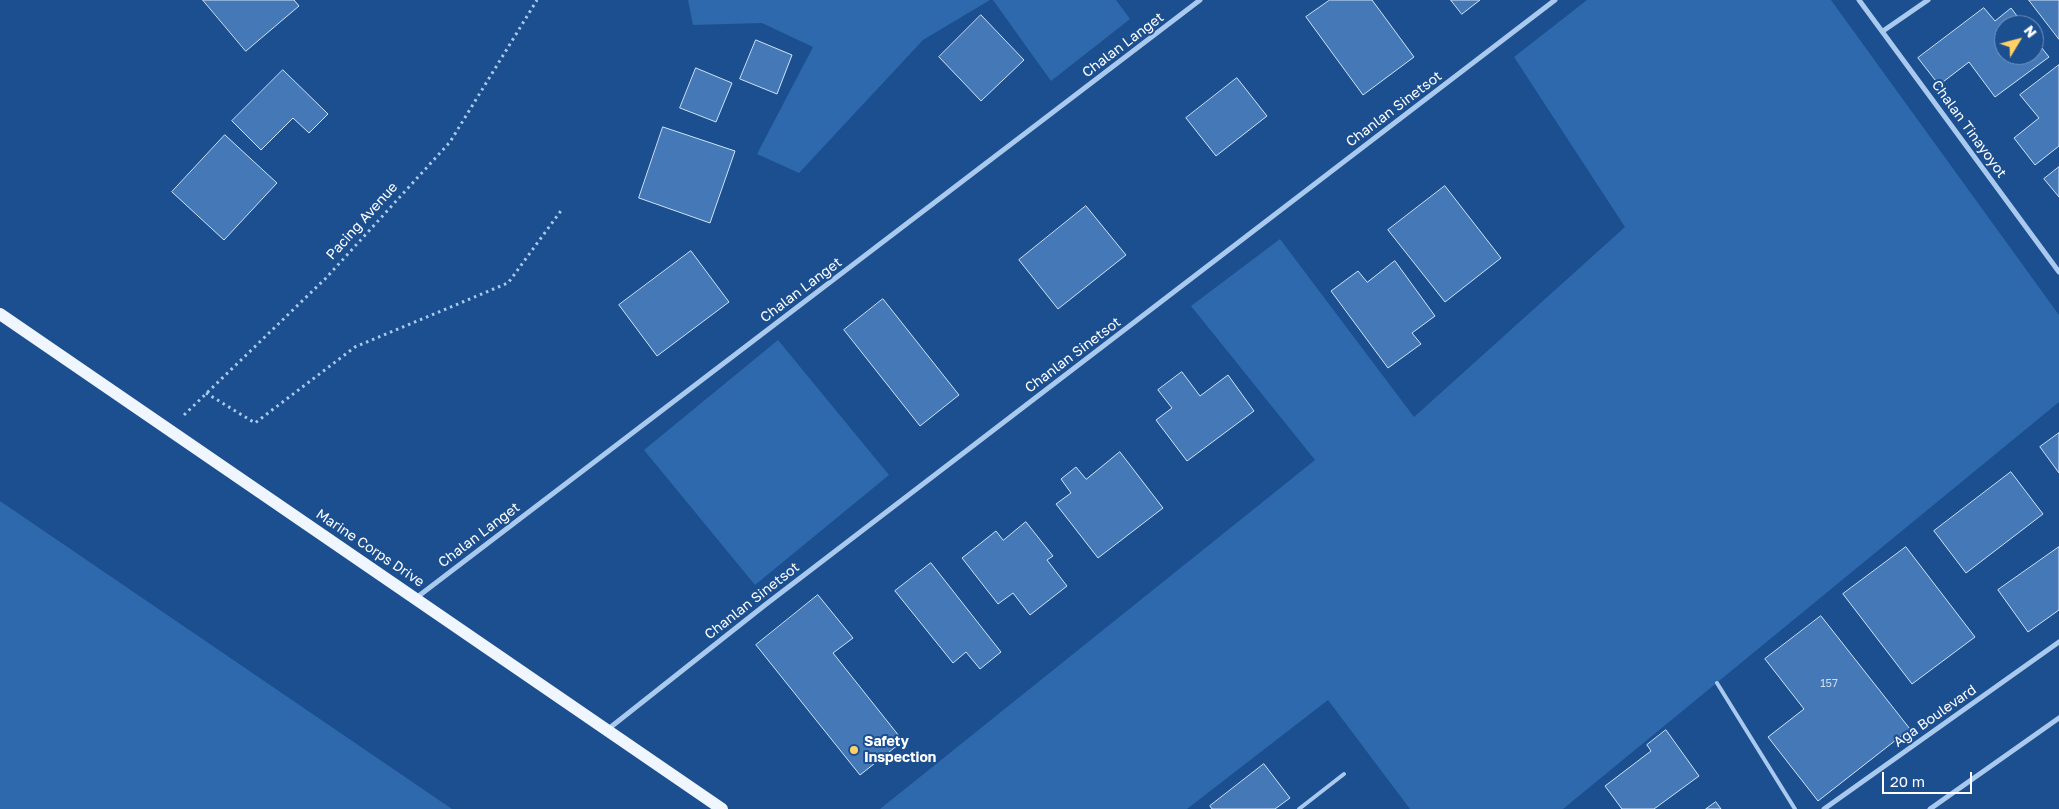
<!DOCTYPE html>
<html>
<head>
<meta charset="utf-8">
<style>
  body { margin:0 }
  #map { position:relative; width:2059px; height:809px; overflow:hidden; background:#1b4f8f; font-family:"Golos Text",sans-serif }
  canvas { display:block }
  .north { position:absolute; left:1994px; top:15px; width:50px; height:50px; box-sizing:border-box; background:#1b4f8f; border:1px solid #7695bc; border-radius:50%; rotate:53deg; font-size:14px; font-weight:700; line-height:20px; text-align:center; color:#fff }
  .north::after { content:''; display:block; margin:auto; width:18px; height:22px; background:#ffd166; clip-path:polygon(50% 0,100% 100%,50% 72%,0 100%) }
  .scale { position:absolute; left:1882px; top:772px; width:90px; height:22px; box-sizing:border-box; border:2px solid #fff; border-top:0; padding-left:6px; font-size:15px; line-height:18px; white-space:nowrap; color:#fff; -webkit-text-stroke:4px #1b4f8f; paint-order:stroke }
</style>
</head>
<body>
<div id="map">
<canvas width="2059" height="809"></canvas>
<div class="north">N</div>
<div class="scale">20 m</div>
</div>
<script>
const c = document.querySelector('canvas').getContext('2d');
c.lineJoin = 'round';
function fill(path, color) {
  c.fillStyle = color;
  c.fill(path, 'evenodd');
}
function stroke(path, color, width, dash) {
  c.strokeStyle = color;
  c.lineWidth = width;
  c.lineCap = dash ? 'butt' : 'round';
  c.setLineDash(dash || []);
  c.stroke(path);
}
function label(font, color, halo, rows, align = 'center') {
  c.font = font + ' "Golos Text",sans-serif';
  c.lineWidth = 4;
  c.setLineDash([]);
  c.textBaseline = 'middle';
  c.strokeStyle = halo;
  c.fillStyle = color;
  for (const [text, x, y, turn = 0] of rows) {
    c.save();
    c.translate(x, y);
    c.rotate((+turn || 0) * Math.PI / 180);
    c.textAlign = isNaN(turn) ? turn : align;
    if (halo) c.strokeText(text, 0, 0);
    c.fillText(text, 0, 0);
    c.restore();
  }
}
fill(new Path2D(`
  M 688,0 L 990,0 L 923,40 L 799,173 L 757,154 L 813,47 L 762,23 L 693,25 Z
  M 993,0 L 1116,0 L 1130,19 L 1051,81 Z
  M 1587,0 L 1831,0 L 2059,315 L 2059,402 L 1563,809 L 1410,809 L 1328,700 L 1187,809 L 880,809 L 1315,460 L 1191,306 L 1280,239 L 1414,417 L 1625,227 L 1514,57 Z
  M 778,340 L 889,475 L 755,585 L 644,450 Z
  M 0,501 L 452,809 L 0,809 Z`), '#2e69ad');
const building = new Path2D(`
  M 203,0 L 294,0 L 299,6 L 246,51 Z
  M 1330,0 L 1372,0 L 1414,57 L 1363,95 L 1306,17 Z
  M 1451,0 L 1480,0 L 1462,14 Z
  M 2029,0 L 2059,0 L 2059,39 Z
  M 1984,8 L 1995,21 L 2011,8 L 2024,25 L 2004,25 L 2004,55 L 2034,55 L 2034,38 L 2049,57 L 1995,97 L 1969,62 L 1939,85 L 1918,58 Z
  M 981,15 L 1024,60 L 981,101 L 939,57 Z
  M 756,40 L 792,55 L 777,94 L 740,79 Z
  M 2059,65 L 2059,146 L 2035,165 L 2014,138 L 2039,118 L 2020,95 Z
  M 696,68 L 732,83 L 716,122 L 680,108 Z
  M 283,70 L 328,114 L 309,133 L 293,118 L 261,150 L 232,121 Z
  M 1237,78 L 1267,116 L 1216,156 L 1186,118 Z
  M 663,127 L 735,151 L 710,223 L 639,198 Z
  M 225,135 L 277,183 L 224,240 L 172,192 Z
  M 2059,167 L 2059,197 L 2044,179 Z
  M 1445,186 L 1501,258 L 1445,302 L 1388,230 Z
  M 1086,206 L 1126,255 L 1058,309 L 1019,260 Z
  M 691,251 L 729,302 L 657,356 L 619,305 Z
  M 1395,261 L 1435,316 L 1412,333 L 1421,344 L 1388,368 L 1331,291 L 1358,271 L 1367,282 Z
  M 883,299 L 959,395 L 920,426 L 844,330 Z
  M 1182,372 L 1200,396 L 1228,375 L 1254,411 L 1187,461 L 1156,420 L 1172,408 L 1158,390 Z
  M 2059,433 L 2059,473 L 2040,447 Z
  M 1120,452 L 1163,508 L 1098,558 L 1056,504 L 1071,493 L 1061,479 L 1076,467 L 1086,479 Z
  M 2011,472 L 2043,514 L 1966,573 L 1934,531 Z
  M 1026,522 L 1053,556 L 1047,560 L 1067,586 L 1030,615 L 1013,593 L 998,604 L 962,558 L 996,531 L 1003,540 Z
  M 1906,547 L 1975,637 L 1912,684 L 1843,594 Z
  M 2059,547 L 2059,610 L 2028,632 L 1998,590 Z
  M 931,563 L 1001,652 L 980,669 L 966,652 L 953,663 L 895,591 Z
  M 818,595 L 853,638 L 833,653 L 903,741 L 860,775 L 756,645 Z
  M 1821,616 L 1910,729 L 1818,801 L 1768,737 L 1804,709 L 1765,659 Z
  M 1666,730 L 1699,776 L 1654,809 L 1622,809 L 1605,786 L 1651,751 L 1647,745 Z
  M 1264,764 L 1290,798 L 1275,809 L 1212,809 L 1210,806 Z
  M 1716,802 L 1721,809 L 1706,809 Z`);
fill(building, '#4478b7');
stroke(building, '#cfe3fa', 1);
stroke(new Path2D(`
  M 206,393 L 255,423 L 355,347 L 508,283 L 563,208
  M 184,415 L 326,278 L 450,142 L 537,0`), '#a9c9ee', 3, [2.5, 4]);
stroke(new Path2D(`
  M 1717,683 L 1795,809
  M 1299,809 L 1344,774`), '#a9c9ee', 4);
stroke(new Path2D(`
  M 1859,0 L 2059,272
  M 1883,31 L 1928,0
  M 416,598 L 1200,0
  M 607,730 L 765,605 L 1555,0
  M 1824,809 L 2059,642
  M 1930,809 L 2059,718`), '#a9c9ee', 5);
stroke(new Path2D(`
  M 0,314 L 722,809`), '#f0f6ff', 12);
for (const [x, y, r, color] of [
  [854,750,5,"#ffd166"]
]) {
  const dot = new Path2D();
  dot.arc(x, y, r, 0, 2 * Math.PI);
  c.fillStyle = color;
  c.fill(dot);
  stroke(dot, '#1b4f8f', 2);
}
label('11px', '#d0dded', null, [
  ["157",1829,684]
]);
label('14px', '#fff', '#1b4f8f', [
  ["Chalan Langet",1123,45,-37],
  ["Chanlan Sinetsot",1394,109,-37],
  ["Chalan Tinayoyot",1969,129,54],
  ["Pacing Avenue",362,221,-48],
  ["Chalan Langet",801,290,-37],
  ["Chanlan Sinetsot",1073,355,-37],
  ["Chalan Langet",479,535,-37],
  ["Marine Corps Drive",370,548,34],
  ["Chanlan Sinetsot",752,601,-38],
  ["Aga Boulevard",1935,716,-35]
]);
label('bold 14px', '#fff', '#1b4f8f', [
  ["Safety",864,742],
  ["Inspection",864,758]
], 'left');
</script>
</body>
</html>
